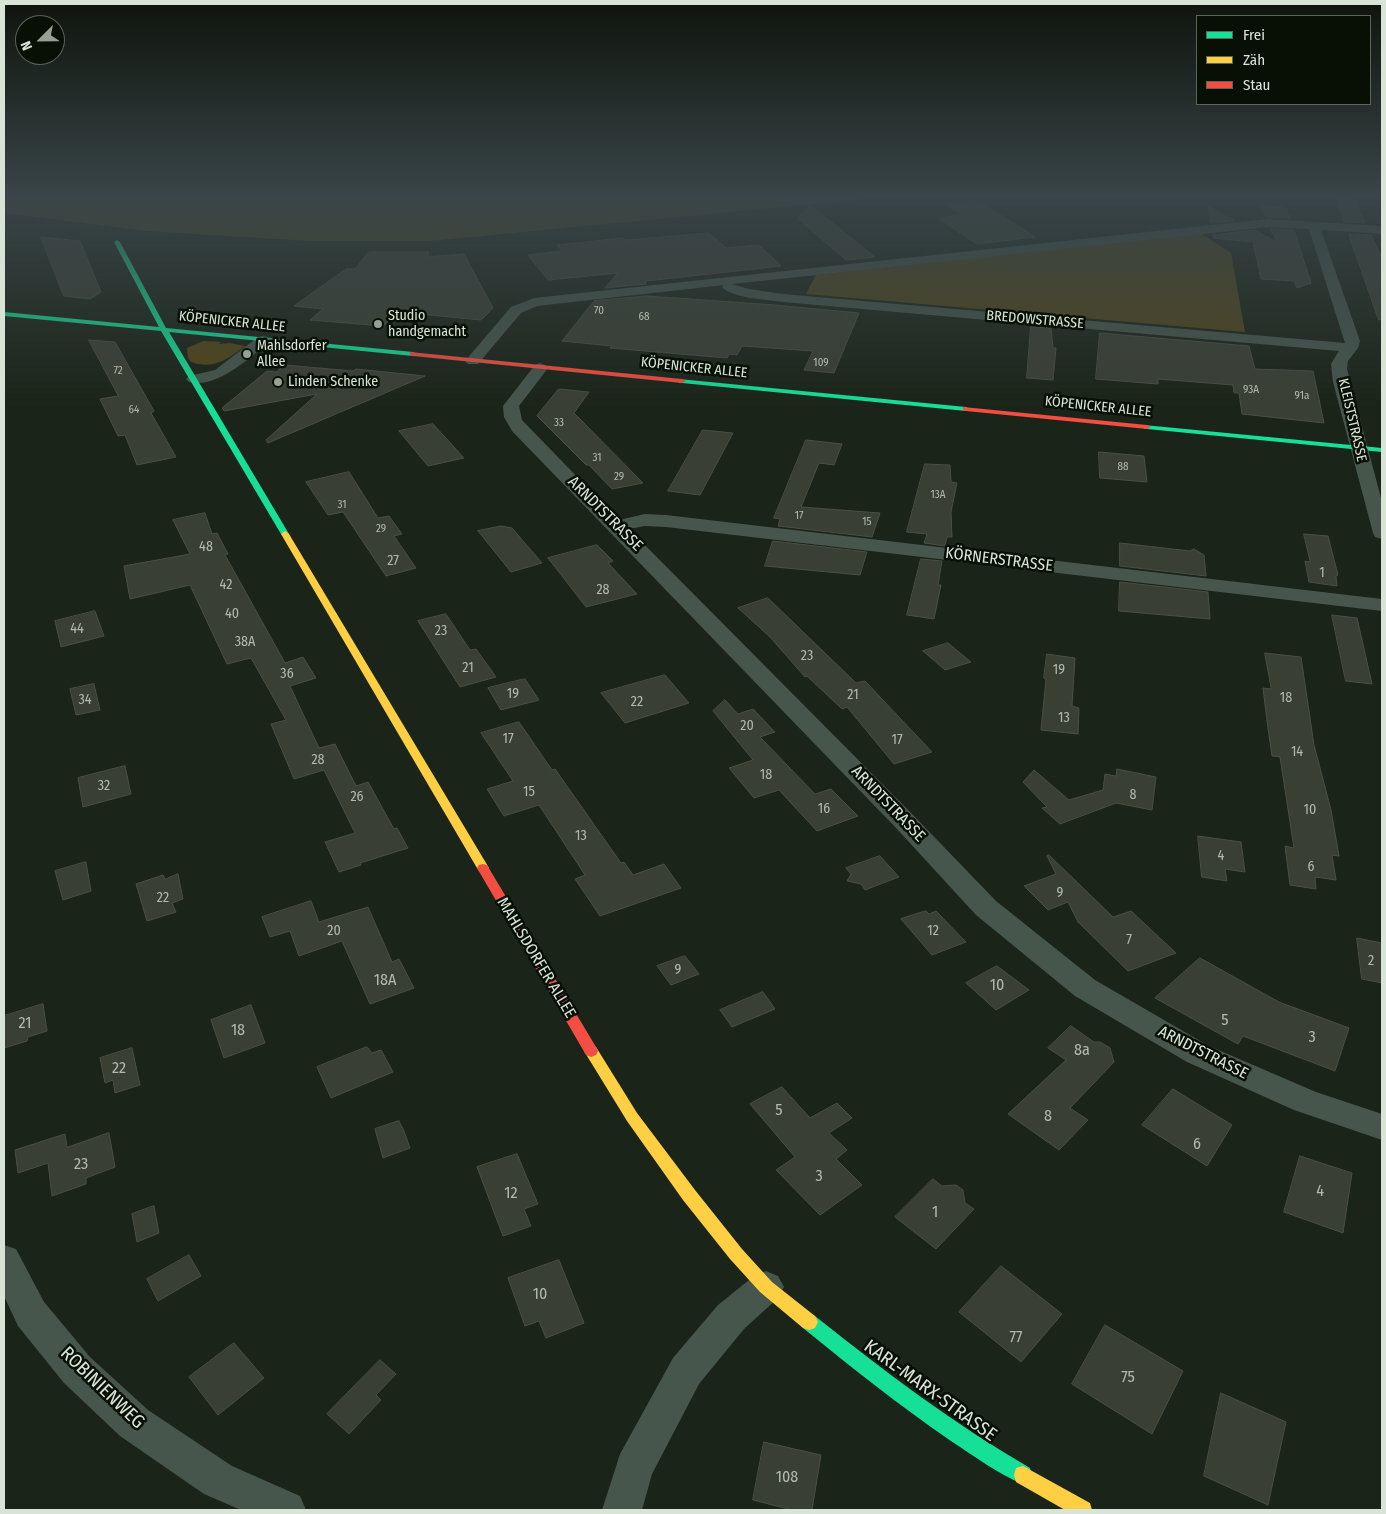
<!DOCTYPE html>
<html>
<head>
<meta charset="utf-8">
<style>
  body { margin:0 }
  #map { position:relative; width:1386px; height:1514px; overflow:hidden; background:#1b2418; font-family:"Fira Sans Condensed",sans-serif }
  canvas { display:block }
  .frame { position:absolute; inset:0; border:5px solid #d8e4d5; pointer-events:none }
  .legend { position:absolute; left:1196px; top:15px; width:175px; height:90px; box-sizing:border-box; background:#081006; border:1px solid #5b6559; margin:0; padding:6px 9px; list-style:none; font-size:15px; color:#d8e4d5 }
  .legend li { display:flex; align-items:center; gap:10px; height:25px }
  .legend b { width:25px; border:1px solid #5b6559 }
  .north { position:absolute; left:15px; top:15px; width:50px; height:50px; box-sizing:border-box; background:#081006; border:1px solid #5b6559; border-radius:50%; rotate:247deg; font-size:14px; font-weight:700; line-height:20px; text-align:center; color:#d8e4d5 }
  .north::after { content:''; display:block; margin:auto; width:18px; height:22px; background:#96a193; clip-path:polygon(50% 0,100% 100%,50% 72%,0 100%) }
</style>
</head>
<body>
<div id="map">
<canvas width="1386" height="1514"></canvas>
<div class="frame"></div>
<ul class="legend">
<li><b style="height:6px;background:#16e098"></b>Frei</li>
<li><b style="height:6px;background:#ffcf43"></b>Zäh</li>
<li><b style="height:6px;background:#f24e42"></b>Stau</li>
</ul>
<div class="north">N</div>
</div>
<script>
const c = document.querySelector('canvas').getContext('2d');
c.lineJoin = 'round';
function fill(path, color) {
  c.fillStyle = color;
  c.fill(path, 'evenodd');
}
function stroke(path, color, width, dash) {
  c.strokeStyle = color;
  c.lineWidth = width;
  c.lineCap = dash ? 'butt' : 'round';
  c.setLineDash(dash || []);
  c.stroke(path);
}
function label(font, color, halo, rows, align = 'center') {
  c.font = font + ' "Fira Sans Condensed",sans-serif';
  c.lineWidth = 5;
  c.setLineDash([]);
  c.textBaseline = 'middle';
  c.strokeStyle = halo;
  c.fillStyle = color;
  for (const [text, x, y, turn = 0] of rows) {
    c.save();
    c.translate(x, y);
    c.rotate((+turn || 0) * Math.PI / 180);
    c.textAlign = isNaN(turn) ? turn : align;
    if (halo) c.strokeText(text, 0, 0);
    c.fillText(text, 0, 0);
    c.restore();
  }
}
fill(new Path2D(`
  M 8,197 L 886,197 L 430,241 L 311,241 L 146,231 L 4,213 L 4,199 Z
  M 1200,233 L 1231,253 L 1245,332 L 806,294 L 816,275 Z
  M 203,341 L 221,342 L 219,344 L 230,343 L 245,346 C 228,359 214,370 191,362 L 188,358 L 187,348 Z`), '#514519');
const building = new Path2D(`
  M 1336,197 L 1353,197 L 1365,223 L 1344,222 Z
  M 978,201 L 1036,237 L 977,244 L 939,219 L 960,214 L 946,204 Z
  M 810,205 L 875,257 L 846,260 L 798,219 Z
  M 1208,206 L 1235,221 L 1211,223 Z
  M 1260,206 L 1285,207 L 1290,218 L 1266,217 Z
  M 1271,229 L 1294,230 L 1311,283 L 1297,288 L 1294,281 L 1261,279 L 1253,242 L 1213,238 L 1213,235 L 1254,230 L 1277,242 Z
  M 709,233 L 726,248 L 759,245 L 781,266 L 646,281 L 646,284 L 605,288 L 618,273 L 548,280 L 528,255 L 562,251 L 557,245 L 623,238 L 625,240 Z
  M 1349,234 L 1371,235 L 1382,258 L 1382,319 L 1379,320 Z
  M 41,237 L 80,241 L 101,292 L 90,299 L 64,296 Z
  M 371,252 L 429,252 L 427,257 L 464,254 L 493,308 L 481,320 L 399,312 L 383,326 L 310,320 L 323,309 L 294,306 L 346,269 L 355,269 L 368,253 Z
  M 647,296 L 775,305 L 859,313 L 834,373 L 804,370 L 813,351 L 742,346 L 737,355 L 729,354 L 727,358 L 610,348 L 612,346 L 562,341 L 594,301 Z
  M 1031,327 L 1051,328 L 1053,348 L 1056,348 L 1053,380 L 1027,378 Z
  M 1100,333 L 1249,346 L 1255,369 L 1313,371 L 1324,423 L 1242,414 L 1239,393 L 1234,393 L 1233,385 L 1158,379 L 1158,384 L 1096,379 Z
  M 89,340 L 115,342 L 154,411 L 151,413 L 176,457 L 137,465 L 125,435 L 118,436 L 100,399 L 118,396 Z
  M 285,365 L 353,371 L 356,369 L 425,376 L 268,443 L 266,440 L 317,394 L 224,411 L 222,408 L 267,371 L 276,372 Z
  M 559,389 L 589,392 L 574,413 L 643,483 L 612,489 L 589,465 L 586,465 L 537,416 Z
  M 433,424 L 444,436 L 464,458 L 428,466 L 399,431 Z
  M 703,430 L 733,433 L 700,495 L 668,491 Z
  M 806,440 L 842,444 L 834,465 L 819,463 L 801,507 L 880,513 L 872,537 L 778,526 L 780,519 L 774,518 Z
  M 1099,452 L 1144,456 L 1147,482 L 1100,478 Z
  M 925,464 L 950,465 L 951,482 L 957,483 L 951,512 L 952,537 L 947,537 L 945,546 L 924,543 L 927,534 L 907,532 Z
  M 349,472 L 378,518 L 389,516 L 402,534 L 394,536 L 416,568 L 386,576 L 343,512 L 328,515 L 306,482 Z
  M 205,513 L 212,534 L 217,533 L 228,554 L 225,555 L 285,663 L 303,657 L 316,678 L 290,686 L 319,748 L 335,744 L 356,786 L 368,782 L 394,829 L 397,828 L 408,848 L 360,863 L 361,865 L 339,872 L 325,842 L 355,833 L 324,770 L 294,779 L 271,724 L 286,720 L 251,658 L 227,664 L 190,585 L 130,599 L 124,566 L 190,554 L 173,520 Z
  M 501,526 L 512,528 L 542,563 L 511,572 L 478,531 Z
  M 1304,534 L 1328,536 L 1338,575 L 1336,576 L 1337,586 L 1309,582 L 1305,561 L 1310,562 Z
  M 773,541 L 867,552 L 860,575 L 765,566 Z
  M 1120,543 L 1190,551 L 1194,549 L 1204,555 L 1206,576 L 1120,566 Z
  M 597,545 L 613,561 L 608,563 L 637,594 L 586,607 L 548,558 Z
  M 921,559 L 942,561 L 938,585 L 941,585 L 934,619 L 907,615 Z
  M 1120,582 L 1208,592 L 1210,619 L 1119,611 Z
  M 768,598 L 856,683 L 865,681 L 932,752 L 894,764 L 847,707 L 842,709 L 807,676 L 805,677 L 770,637 L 738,608 Z
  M 95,611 L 104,636 L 61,647 L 55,621 Z
  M 446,614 L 470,650 L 476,649 L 496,677 L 460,687 L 418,621 Z
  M 1332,615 L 1357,618 L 1372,684 L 1346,681 Z
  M 948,643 L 971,662 L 945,670 L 923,651 Z
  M 1265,653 L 1301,657 L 1314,745 L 1331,810 L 1339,856 L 1332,855 L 1336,880 L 1315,877 L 1316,889 L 1290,885 L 1285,846 L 1294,848 L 1280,757 L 1272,756 L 1267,721 L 1263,688 L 1271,689 Z
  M 1047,654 L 1075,658 L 1072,706 L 1079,708 L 1078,734 L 1041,730 L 1046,679 L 1044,678 Z
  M 665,675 L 689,703 L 625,723 L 601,693 Z
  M 525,679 L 539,700 L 501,710 L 488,688 Z
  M 94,684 L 100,710 L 76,715 L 70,689 Z
  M 725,700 L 738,714 L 753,709 L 775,732 L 760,737 L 815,794 L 831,789 L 858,816 L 817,831 L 779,790 L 754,798 L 729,768 L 753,760 L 713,711 Z
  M 519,722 L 552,770 L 555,769 L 621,863 L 624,862 L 633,875 L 664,864 L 681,888 L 600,916 L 575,879 L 585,875 L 539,805 L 504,816 L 487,789 L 513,781 L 481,733 Z
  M 125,766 L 131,794 L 83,807 L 78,778 Z
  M 1117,769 L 1156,777 L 1152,810 L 1116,803 L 1060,824 L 1042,808 L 1047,807 L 1023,782 L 1034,770 L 1069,800 L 1103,790 L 1105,774 L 1116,776 Z
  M 1198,836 L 1241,842 L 1245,872 L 1225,869 L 1227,881 L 1202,877 Z
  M 1049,855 L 1113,917 L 1131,911 L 1176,953 L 1128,971 L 1078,922 L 1068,902 L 1048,910 L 1024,886 L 1056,874 L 1047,856 Z
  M 880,856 L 899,877 L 865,890 L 861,884 L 847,881 L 851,874 L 846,868 Z
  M 86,862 L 91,891 L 63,900 L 55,871 Z
  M 178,874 L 183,899 L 172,903 L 176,912 L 147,921 L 136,884 L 163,875 L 165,879 Z
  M 311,901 L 319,922 L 368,907 L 392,962 L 399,959 L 414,988 L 370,1004 L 342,941 L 299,956 L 290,931 L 270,937 L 262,917 Z
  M 926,911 L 929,914 L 936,911 L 966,942 L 932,955 L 901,919 Z
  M 1357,938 L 1382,943 L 1382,983 L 1362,979 Z
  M 685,956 L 699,974 L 671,985 L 657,966 Z
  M 1200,958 L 1279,1002 L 1349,1028 L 1335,1071 L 1243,1036 L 1238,1044 L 1155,998 Z
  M 997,966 L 1029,990 L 996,1010 L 966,983 Z
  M 763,992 L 775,1009 L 732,1027 L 720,1010 Z
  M 43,1004 L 47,1031 L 28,1037 L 27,1041 L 4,1048 L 4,1016 Z
  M 251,1005 L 265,1043 L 224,1058 L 211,1020 Z
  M 1071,1026 L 1094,1042 L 1100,1042 L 1110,1048 L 1114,1062 L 1070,1108 L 1088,1120 L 1059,1150 L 1008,1114 L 1066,1060 L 1048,1048 Z
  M 367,1047 L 372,1053 L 381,1050 L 393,1072 L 331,1098 L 317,1067 Z
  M 132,1048 L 140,1085 L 115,1093 L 113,1080 L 105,1083 L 100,1058 Z
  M 782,1087 L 810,1118 L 837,1103 L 852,1118 L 829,1133 L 847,1150 L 836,1159 L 862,1185 L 820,1215 L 776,1170 L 795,1157 L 750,1104 Z
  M 1173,1089 L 1232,1125 L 1207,1166 L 1142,1125 Z
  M 399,1121 L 404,1131 L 410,1148 L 383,1158 L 375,1129 Z
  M 109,1133 L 115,1167 L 86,1178 L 86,1184 L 52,1196 L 48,1163 L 18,1173 L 15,1150 L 65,1134 L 67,1147 Z
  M 517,1154 L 538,1204 L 524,1209 L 531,1226 L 503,1236 L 477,1167 Z
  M 1300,1156 L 1352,1173 L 1343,1233 L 1284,1212 Z
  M 933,1179 L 942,1186 L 956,1185 L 963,1190 L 965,1203 L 974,1209 L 936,1249 L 895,1217 Z
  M 154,1206 L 159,1233 L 137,1242 L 132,1214 Z
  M 189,1255 L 201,1276 L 158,1301 L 147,1279 Z
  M 559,1260 L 584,1323 L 546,1338 L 539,1321 L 525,1326 L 508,1278 Z
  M 1001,1266 L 1062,1314 L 1021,1362 L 959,1312 Z
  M 1105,1325 L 1183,1371 L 1152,1434 L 1072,1384 Z
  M 234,1343 L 264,1378 L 218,1415 L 189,1377 Z
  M 380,1360 L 396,1374 L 376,1395 L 381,1400 L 349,1434 L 327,1414 Z
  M 1221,1393 L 1286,1422 L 1268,1505 L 1204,1476 Z
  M 764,1442 L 821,1455 L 812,1510 L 792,1510 L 753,1500 Z`);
fill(building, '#3a3f33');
stroke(building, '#4a4e43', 1);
fill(new Path2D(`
  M 1268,219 L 1382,226 L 1382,234 L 1321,230 L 1360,341 L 1358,348 L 1348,361 L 1347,369 L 1382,502 L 1382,539 L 1375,537 L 1373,533 L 1333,382 L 1331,364 L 1339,351 L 783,302 C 768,300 731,298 722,287 L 724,285 L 537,306 L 521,313 L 478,364 L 468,364 L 465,361 L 511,307 L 534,298 ZM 1268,227 L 1309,229 L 1345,343 L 783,294 L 749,289 L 732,284 Z
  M 263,336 L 268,337 L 270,340 L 268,343 C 248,359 216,389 189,382 L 186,379 L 189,376 L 215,370 L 258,337 Z
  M 540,363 L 545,365 L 548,368 L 519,406 L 522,420 L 619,520 L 645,514 L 666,515 L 1382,599 L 1382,611 L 666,527 L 645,526 L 629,529 L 915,817 L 996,901 L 1095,980 L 1209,1046 L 1316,1092 L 1382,1114 L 1382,1140 L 1294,1110 L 1187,1062 L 1075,996 L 976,915 L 897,829 L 512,431 L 504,417 L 503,406 L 535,365 Z
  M 4,1245 L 16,1249 L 44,1302 L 90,1357 L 148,1410 L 232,1466 L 300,1496 L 306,1510 L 241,1510 L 204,1494 L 120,1436 L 64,1383 L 18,1326 L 4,1296 Z
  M 766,1271 L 778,1276 L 784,1287 L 778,1298 L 744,1329 L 699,1384 L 652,1474 L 642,1510 L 602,1510 L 620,1454 L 673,1358 L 718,1305 L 754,1276 Z`), '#46564d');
fill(new Path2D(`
  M 117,240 L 120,242 L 166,328 L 413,352 L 417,354 L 413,356 L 169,332 L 289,534 L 288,536 L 285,537 L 281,534 L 161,331 L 4,316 L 4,312 L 159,327 L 114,242 Z
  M 679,379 L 966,407 L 970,409 L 966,411 L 682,383 L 679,383 Z
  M 1144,425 L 1382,448 L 1382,452 L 1147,429 L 1144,429 Z
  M 809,1314 L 815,1316 C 884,1371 954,1424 1030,1468 L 1032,1475 L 1030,1482 L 1023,1484 C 998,1474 974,1456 951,1441 C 900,1406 851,1367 803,1328 L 800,1322 L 803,1316 Z`), '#16e098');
fill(new Path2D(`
  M 285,531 L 289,534 L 489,868 L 487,871 L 479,871 L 477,868 L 281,534 Z
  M 591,1045 L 596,1047 L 637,1113 L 695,1190 L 742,1249 L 772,1282 L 815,1316 L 818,1322 L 815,1328 L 809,1330 L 803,1328 L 760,1292 L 730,1259 L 683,1200 L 627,1121 L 584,1051 L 586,1047 Z
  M 1023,1466 L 1090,1503 L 1092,1510 L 1065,1510 L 1016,1482 L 1014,1475 L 1016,1468 Z`), '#ffcf43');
fill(new Path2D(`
  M 410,352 L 682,379 L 686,381 L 682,383 L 413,356 L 410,356 Z
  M 963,407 L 1147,425 L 1151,427 L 1147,429 L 966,411 L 963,411 Z
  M 483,864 L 487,865 L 596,1047 L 598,1051 L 596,1055 L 591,1057 L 586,1055 L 477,868 L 479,865 Z`), '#f24e42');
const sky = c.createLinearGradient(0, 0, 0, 409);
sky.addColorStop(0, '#0f140d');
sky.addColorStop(0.48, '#394548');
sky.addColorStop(1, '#39454800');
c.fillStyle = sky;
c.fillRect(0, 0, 1386, 409);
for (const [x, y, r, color] of [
  [378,324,5,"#96a193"],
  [247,354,5,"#96a193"],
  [278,382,5,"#96a193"]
]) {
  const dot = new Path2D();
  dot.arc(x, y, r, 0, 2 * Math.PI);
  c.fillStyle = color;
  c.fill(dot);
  stroke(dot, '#081006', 2);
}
label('11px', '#b0bbac', null, [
  ["70",599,311],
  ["68",644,317],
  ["109",821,363],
  ["72",118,371],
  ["93A",1251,390],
  ["91a",1302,396],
  ["64",134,410],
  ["33",559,423],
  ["31",597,458],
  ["88",1123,467],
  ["29",619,477],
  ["13A",938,495],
  ["31",342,505],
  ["17",799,516],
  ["15",867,522],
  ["29",381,529]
]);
label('14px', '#d8e4d5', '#081006', [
  ["Studio",388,316],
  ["handgemacht",388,332],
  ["Mahlsdorfer",257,346],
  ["Allee",257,362],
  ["Linden Schenke",288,382]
], 'left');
label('14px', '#d8e4d5', '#081006', [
  ["BREDOWSTRASSE",1035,320,5],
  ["KÖPENICKER ALLEE",232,322,6],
  ["KÖPENICKER ALLEE",694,368,6],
  ["KÖPENICKER ALLEE",1098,407,6],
  ["KLEISTSTRASSE",1352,420,77]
]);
label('14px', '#b0bbac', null, [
  ["48",206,547],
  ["27",393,561],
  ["1",1322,573],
  ["42",226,585],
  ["28",603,590],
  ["40",232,614],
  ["44",77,629],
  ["23",441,631],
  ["38A",245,642],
  ["23",807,656],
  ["21",468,668],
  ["19",1059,670],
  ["36",287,674],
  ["19",513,694],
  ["21",853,695],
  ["18",1286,698],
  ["34",85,700],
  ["22",637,702],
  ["13",1064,718],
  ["20",747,726],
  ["17",508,739],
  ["17",897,740],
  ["14",1297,752],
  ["28",318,760],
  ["18",766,775],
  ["32",104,786],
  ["15",529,792],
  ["8",1133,795],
  ["26",357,797],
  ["16",824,809],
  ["10",1310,810],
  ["13",581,836],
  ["4",1221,856],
  ["6",1311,867],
  ["9",1060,893],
  ["22",163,898],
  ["20",334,931],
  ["12",933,931],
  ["7",1129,940],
  ["2",1371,961],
  ["9",678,970]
]);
label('16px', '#d8e4d5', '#081006', [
  ["ARNDTSTRASSE",605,514,45],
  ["KÖRNERSTRASSE",999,560,7],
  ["ARNDTSTRASSE",888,804,46],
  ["MAHLSDORFER ALLEE",536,958,59],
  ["ARNDTSTRASSE",1203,1053,27]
]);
label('16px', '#b0bbac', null, [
  ["18A",385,981],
  ["10",997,986],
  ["5",1225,1021],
  ["21",25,1024],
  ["18",238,1031],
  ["3",1312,1038],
  ["8a",1082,1051],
  ["22",119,1069],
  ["5",779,1111],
  ["8",1048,1117],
  ["6",1197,1145],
  ["23",81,1165],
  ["3",819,1177],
  ["4",1320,1192],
  ["12",511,1194],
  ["1",935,1213],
  ["10",540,1295],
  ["77",1016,1338],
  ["75",1128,1378],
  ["108",787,1478]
]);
label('19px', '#d8e4d5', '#081006', [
  ["ROBINIENWEG",102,1388,44],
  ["KARL-MARX-STRASSE",930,1391,36]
]);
</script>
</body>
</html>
